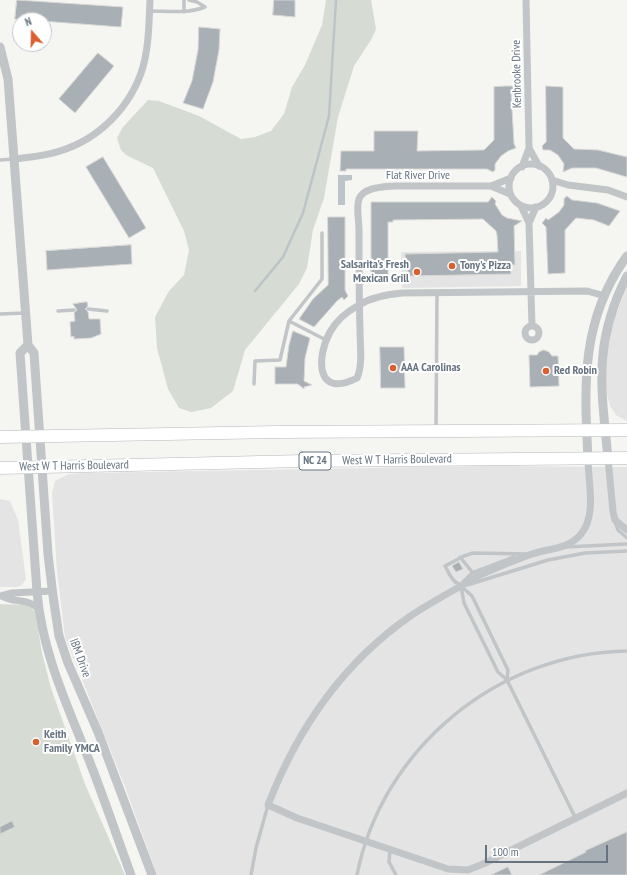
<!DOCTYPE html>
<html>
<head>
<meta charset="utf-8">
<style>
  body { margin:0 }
  #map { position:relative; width:627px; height:875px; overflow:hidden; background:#f5f5f2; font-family:"PT Sans Narrow",sans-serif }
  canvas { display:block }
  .north { position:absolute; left:12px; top:12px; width:40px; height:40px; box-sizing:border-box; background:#fff; border:1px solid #c2c7cd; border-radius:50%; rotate:340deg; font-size:11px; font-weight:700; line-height:16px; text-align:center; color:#667481 }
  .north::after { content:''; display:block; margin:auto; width:14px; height:18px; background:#d85f2f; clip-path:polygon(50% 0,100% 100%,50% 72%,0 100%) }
  .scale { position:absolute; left:485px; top:845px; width:123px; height:18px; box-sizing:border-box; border:2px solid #667481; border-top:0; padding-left:5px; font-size:12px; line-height:14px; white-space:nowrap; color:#667481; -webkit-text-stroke:3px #fff; paint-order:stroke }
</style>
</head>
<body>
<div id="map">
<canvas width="627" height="875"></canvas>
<div class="north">N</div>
<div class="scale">100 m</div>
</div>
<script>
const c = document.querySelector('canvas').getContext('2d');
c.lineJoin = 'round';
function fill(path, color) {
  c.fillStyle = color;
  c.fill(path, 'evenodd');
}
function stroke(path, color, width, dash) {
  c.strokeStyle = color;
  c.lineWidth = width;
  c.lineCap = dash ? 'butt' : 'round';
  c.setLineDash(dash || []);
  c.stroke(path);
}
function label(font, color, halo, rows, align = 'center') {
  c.font = font + ' "PT Sans Narrow",sans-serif';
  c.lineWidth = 4;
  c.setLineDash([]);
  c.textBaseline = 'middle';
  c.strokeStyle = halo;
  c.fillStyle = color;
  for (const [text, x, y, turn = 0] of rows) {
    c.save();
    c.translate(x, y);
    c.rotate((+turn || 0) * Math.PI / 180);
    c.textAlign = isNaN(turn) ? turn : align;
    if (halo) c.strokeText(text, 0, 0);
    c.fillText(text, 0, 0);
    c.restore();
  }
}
fill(new Path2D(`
  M 521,251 L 521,286 L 402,288 L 401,252 Z
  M 627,287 L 627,421 L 616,415 L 610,406 L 607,395 L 605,360 L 612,325 Z
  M 485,466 L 627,467 L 627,875 L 157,875 L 124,784 L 65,637 L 57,571 L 52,493 L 55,481 L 69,474 L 88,473 Z
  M 0,499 L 10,501 L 18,520 L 26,579 L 22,585 L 17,587 L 0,587 Z`), '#e3e4e3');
fill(new Path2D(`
  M 326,0 L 371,0 L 376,29 L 371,40 L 354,66 L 338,117 L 324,198 L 313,230 L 307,268 L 299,284 L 245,350 L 233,391 L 211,408 L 191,412 L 179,408 L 168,389 L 157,348 L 155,317 L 169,291 L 184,275 L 189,250 L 184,231 L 153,168 L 126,155 L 121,150 L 117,138 L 123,127 L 148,100 L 159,101 L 199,116 L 241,139 L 255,137 L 271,131 L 284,114 L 292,87 L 305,65 L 322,25 Z
  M 0,604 L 27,605 L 35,611 L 42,653 L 51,688 L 85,784 L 125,875 L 0,875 Z`), '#d6dcd3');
fill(new Path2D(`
  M 338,175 L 352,175 L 352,180 L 345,181 L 345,205 L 338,205 Z`), '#bbc4c9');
stroke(new Path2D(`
  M 255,291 L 283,257 L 303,213 L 329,116 L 336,0`), '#bbc4c9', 2.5);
const building = new Path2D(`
  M 17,0 L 123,7 L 121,27 L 15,19 Z
  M 274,0 L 295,0 L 295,17 L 273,15 Z
  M 199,27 L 220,29 L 219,50 L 213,82 L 203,109 L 183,103 L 192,81 L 198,50 Z
  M 98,53 L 114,66 L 75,113 L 59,99 Z
  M 506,86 L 513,86 L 513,91 L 511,92 L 514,144 L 516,148 L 508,151 L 501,156 L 495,164 L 495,170 L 493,172 L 487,169 L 346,169 L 346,171 L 340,171 L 341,151 L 374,151 L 374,131 L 418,131 L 417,151 L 484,150 L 494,140 L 494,87 Z
  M 546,86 L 563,87 L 563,138 L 574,149 L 598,150 L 627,157 L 627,177 L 596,168 L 572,168 L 563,172 L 564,164 L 558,155 L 550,150 L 543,150 L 542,146 L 546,142 Z
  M 103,157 L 146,228 L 129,238 L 86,167 Z
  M 567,196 L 572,200 L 597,203 L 620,211 L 609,226 L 594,220 L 576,218 L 565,230 L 565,273 L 548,274 L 546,227 L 542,223 L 546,218 L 548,220 L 559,212 L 564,205 L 564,199 Z
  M 492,197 L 496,201 L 495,204 L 502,215 L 507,218 L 522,221 L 514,226 L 515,265 L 510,265 L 511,274 L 408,276 L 408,267 L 406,267 L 405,254 L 498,252 L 497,235 L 496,231 L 483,219 L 393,220 L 393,222 L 388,222 L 388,281 L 371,282 L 371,202 L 488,202 Z
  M 328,217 L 345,217 L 345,290 L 348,296 L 344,300 L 342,297 L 337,301 L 314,327 L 299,319 L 313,299 L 328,285 Z
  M 131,245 L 132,264 L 47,270 L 46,251 Z
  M 87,302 L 88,306 L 85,309 L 88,312 L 89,319 L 100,319 L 101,334 L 91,338 L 74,339 L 74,336 L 71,337 L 70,322 L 75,321 L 74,313 L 77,310 L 73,304 Z
  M 293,331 L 310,338 L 305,358 L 304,381 L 312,385 L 304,387 L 304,389 L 298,384 L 275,384 L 275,367 L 286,367 L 289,345 Z
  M 380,347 L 404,347 L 405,388 L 381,388 Z
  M 544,350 L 549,352 L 552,356 L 558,356 L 559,386 L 530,387 L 529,355 L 537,355 L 539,352 Z
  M 459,562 L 463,569 L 456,572 L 452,566 Z
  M 12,821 L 15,827 L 0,834 L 0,827 Z
  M 627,832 L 627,875 L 539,875 L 586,852 L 585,851 Z
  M 508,867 L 512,875 L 491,875 Z`);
fill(building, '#a8afb5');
stroke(building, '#d7d7d5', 1);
const primary = new Path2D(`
  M 0,437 L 278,432 L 627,430
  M 0,468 L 303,461 L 627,458`);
stroke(primary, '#b4b8bb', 13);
stroke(new Path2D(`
  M 150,11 C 168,11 187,14 205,7 L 197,2 L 189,0
  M 184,12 L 184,0
  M 0,160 L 13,159
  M 88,309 L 107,311
  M 58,311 L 74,310
  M 0,314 L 25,313
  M 289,321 L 322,279 L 322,233
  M 254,384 L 255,361 L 280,360 L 289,321 L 326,340
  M 436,428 L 437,293
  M 615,522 L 618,530 L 627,538
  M 566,547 L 627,544
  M 528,554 L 473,553 L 464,556 L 445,566 C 451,577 454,586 467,585 L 548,560 L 585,553 L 627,551
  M 460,557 L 473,573
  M 463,582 L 472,573 L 514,557
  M 507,680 L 508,670 L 505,664 L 472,596 L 461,586 L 464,603 L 498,672 L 507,680 L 576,819
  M 390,850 L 389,862 L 396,875
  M 251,875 L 256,848 L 268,805
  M 357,875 C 382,748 498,653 627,651`), '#c1c5c8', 3.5);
stroke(new Path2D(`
  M 529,148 L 539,166
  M 15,159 C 30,157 46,156 60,151 C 99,139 131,107 143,67 C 149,45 149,22 150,0
  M509 186a22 22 0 1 1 44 0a22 22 0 1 1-44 0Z
  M 522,167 L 529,148 L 526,0
  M 552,180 L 568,185 L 608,190 L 627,197
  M 491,186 L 511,178
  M 510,194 L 491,186 L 394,186 C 383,187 364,187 359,199 C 356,207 359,221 359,230 C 359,263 359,297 360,330 C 360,345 363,365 357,378 C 316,399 316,358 330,332 C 336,321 348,311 359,305 C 372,297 389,294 403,293 L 587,291 L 605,296
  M 521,206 L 529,223 L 532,326
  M 529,223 L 536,207
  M525 333a7 7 0 1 1 14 0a7 7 0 1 1-14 0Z
  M 588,458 C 588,482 597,515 581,534 C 568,550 549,548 532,554 C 517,559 501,566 487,572 C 477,576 469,581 461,586 C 443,596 425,606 409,617 C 342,664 297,730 268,805 L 297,818 L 448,869 L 468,870 L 483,864 L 627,793
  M 608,458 L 613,512 L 615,520 L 627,530
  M 0,596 L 12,593 L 52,591
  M 2,596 C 15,604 29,597 39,610`), '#c1c5c8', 7);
stroke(new Path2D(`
  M 0,47 L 8,79 L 28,345 L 34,353 L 48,554 L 53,596 L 59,636 L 68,663 L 98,732 L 152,875
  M 28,345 L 20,353 L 37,592 C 42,652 67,705 89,760 C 104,798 117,837 131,875
  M 588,458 C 584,384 581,319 627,256
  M 608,458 C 601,387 593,342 627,276`), '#c1c5c8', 9);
stroke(primary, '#fff', 12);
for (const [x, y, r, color] of [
  [452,266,4,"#d85f2f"],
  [417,272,4,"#d85f2f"],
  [393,368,4,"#d85f2f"],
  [546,371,4,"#d85f2f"],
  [36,742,4,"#d85f2f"]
]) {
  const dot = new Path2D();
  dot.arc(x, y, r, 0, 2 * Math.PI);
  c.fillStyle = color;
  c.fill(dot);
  stroke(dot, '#fff', 1.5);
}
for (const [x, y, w] of [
  [315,461,32]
]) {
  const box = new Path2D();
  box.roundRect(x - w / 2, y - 9, w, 18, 3);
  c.fillStyle = '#fff';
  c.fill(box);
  stroke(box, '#667481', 1);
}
label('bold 11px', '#667481', null, [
  ["NC 24",315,461]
]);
label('12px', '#667481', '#fff', [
  ["Kenbrooke Drive",517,74,-91],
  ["Flat River Drive",418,176],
  ["West W T Harris Boulevard",397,460,-1],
  ["West W T Harris Boulevard",74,466,-1],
  ["IBM Drive",80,658,70]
]);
label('bold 12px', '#667481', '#fff', [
  ["Salsarita's Fresh",409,265,"right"],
  ["Mexican Grill",409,279,"right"],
  ["Tony's Pizza",460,266],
  ["AAA Carolinas",401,368],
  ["Red Robin",554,371],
  ["Keith",44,735],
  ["Family YMCA",44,749]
], 'left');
</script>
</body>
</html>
